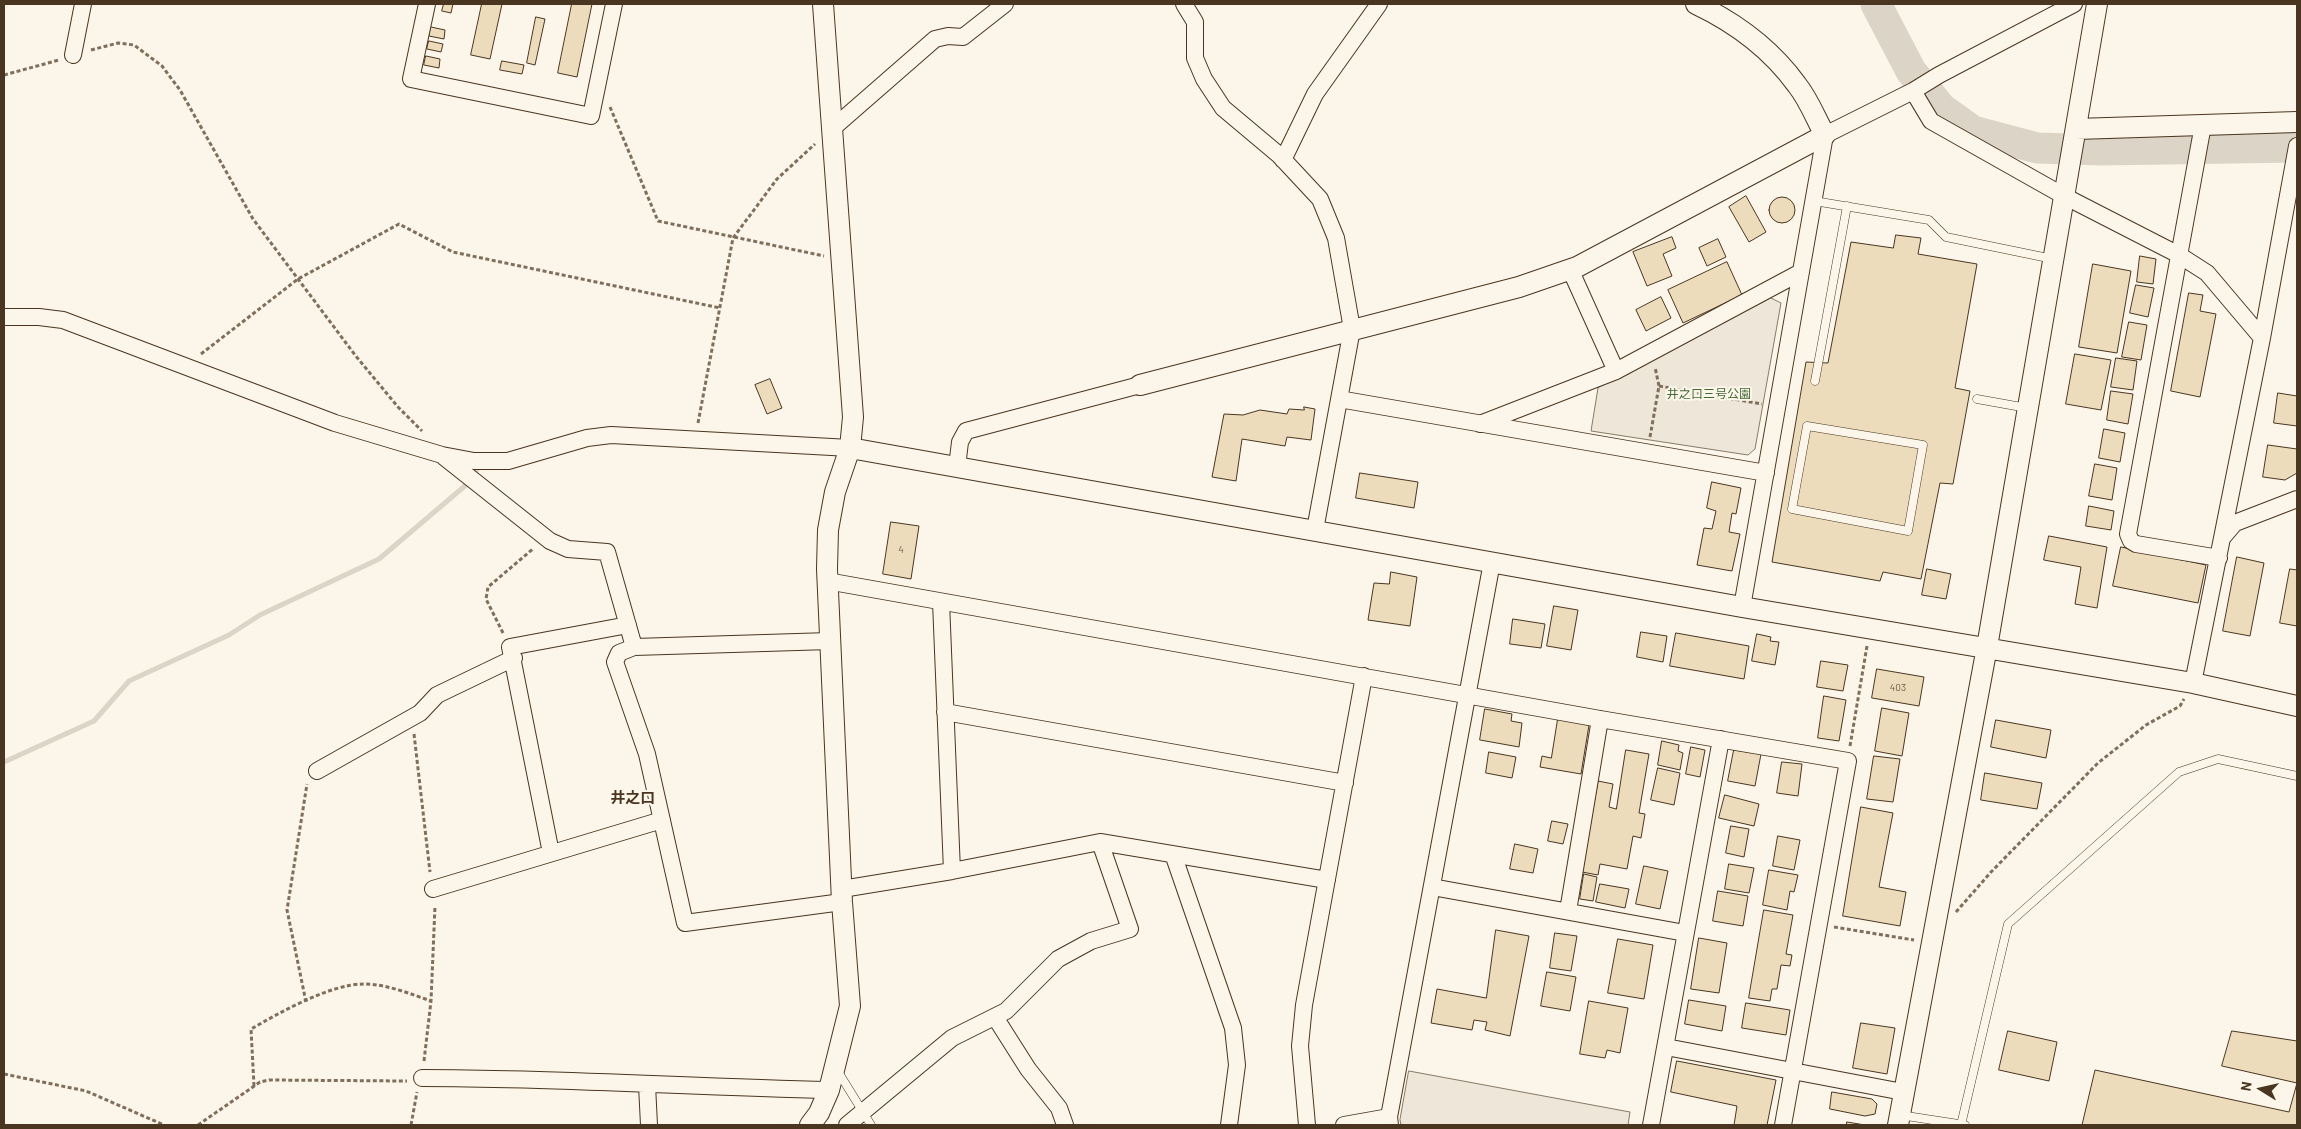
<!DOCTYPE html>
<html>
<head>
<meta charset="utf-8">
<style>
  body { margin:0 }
  #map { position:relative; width:2301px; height:1129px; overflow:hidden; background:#fbf6e9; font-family:Barlow,sans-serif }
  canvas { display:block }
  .frame { position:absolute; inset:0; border:5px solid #4a3520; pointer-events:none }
  .north { position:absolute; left:2236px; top:1064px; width:50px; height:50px; -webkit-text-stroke:4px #fbf6e9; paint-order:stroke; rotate:280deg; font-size:14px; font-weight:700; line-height:20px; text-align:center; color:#4a3520 }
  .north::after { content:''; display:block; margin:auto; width:18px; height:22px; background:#4a3520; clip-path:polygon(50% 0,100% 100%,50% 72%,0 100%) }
</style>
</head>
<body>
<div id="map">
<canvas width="2301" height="1129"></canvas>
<div class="frame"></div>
<div class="north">N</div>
</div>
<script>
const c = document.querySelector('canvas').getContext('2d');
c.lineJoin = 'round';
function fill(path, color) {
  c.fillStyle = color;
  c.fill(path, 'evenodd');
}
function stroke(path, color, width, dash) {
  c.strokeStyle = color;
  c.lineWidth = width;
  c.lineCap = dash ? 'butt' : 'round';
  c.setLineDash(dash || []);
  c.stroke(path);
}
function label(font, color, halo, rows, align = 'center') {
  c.font = font + ' Barlow,"Noto Sans JP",sans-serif';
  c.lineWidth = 4;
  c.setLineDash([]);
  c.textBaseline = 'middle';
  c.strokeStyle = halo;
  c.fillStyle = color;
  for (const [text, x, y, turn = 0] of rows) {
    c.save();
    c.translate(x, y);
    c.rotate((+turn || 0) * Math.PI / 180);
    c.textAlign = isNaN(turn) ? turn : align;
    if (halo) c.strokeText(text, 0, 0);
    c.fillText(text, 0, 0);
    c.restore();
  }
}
const green = new Path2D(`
  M 1771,298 L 1781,303 L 1755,449 L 1748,455 L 1591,431 L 1598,388 Z
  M 1409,1071 L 1630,1112 L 1628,1125 L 1401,1125 L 1400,1120 Z`);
fill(green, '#ede6d9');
stroke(green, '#887966', 1);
stroke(new Path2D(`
  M 4,762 L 94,721 L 129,681 L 229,635 L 260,615 L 379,559 L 466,485 L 480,465`), '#dcd4c6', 5);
stroke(new Path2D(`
  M 1876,4 L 1911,71 L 1941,108 L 1973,131 L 2037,148 L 2101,150 L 2297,147`), '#dcd4c6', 31);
const building = new Path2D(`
  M 444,4 L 453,4 L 451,13 L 442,11 Z
  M 482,4 L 502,4 L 490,59 L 471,55 Z
  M 572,4 L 592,4 L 577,77 L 558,73 Z
  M 536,17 L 545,19 L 535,65 L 527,63 Z
  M 431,27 L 445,30 L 444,39 L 429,36 Z
  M 429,41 L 443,44 L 441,52 L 427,49 Z
  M 426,56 L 440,59 L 439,68 L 424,65 Z
  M 502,61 L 524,65 L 522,74 L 500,70 Z
  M 1746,196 L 1766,232 L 1749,242 L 1729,207 Z
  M1769 210a13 13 0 1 1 26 0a13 13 0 1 1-26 0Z
  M 1896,235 L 1921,238 L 1918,254 L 1977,264 L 1955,388 L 1970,391 L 1953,484 L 1940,483 L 1921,579 L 1883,572 L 1880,581 L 1772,562 L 1806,362 L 1828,363 L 1851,242 L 1893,248 Z
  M 1672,237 L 1676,248 L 1663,254 L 1672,276 L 1647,286 L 1633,252 Z
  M 1718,239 L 1726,257 L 1707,266 L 1699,248 Z
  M 2140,256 L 2156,259 L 2153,284 L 2137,282 Z
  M 1727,262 L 1742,295 L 1683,323 L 1668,290 Z
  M 2093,264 L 2131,271 L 2117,353 L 2079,347 Z
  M 2136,285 L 2154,288 L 2148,317 L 2130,313 Z
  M 2189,293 L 2203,295 L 2200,311 L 2216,314 L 2200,397 L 2171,391 Z
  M 1661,297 L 1671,318 L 1646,331 L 1636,310 Z
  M 2129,322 L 2147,325 L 2141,360 L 2122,357 Z
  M 2075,354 L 2111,360 L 2101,410 L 2066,404 Z
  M 2116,358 L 2137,361 L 2133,390 L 2111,387 Z
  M 770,379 L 782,408 L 767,414 L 755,385 Z
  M 2111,391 L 2133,394 L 2128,424 L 2107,420 Z
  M 2278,393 L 2297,396 L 2297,426 L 2274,423 Z
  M 1304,407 L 1315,409 L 1311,440 L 1287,437 L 1285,446 L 1242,439 L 1236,481 L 1212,477 L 1224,414 L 1243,415 L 1260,410 L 1287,414 L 1289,409 L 1304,410 Z
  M 2104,429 L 2125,433 L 2120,462 L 2099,458 Z
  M 2268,445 L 2297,449 L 2297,473 L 2285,480 L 2263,477 Z
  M 2095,464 L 2117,468 L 2112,500 L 2089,496 Z
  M 1360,473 L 1418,482 L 1414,508 L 1356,498 Z
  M 1712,482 L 1741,488 L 1736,514 L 1732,513 L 1729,532 L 1740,534 L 1732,571 L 1697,565 L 1704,528 L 1712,529 L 1716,511 L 1707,508 Z
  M 2089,506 L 2114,511 L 2111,530 L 2086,526 Z
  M 891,522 L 919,526 L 911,579 L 883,574 Z
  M 2049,536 L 2107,547 L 2097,608 L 2075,604 L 2081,567 L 2044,560 Z
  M 2121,547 L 2206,565 L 2198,603 L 2113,586 Z
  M 2237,557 L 2264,563 L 2250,636 L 2223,631 Z
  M 1927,569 L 1951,574 L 1946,599 L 1922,595 Z
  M 2290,569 L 2297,570 L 2297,626 L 2280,623 Z
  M 1391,572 L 1417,577 L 1410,626 L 1368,620 L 1374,583 L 1389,584 Z
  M 1554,606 L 1578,610 L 1571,650 L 1547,646 Z
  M 1513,619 L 1545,624 L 1541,648 L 1510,644 Z
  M 1641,632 L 1667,636 L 1663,662 L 1637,657 Z
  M 1676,633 L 1749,646 L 1744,679 L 1670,666 Z
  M 1757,634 L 1771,637 L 1770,641 L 1779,642 L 1775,665 L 1752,661 Z
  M 1821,661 L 1848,665 L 1843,691 L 1817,687 Z
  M 1877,669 L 1924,677 L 1919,706 L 1872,698 Z
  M 1824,696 L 1846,700 L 1839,741 L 1818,738 Z
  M 1882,708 L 1909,713 L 1902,756 L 1875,751 Z
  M 1485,709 L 1512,714 L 1511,721 L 1522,723 L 1519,747 L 1480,740 Z
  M 1558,719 L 1589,725 L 1581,774 L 1540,767 L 1542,756 L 1551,758 Z
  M 1996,720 L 2051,730 L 2046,758 L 1991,747 Z
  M 1662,741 L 1679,745 L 1678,751 L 1683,753 L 1680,770 L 1658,765 Z
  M 1691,747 L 1705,750 L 1700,777 L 1686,774 Z
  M 1626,750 L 1649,754 L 1639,813 L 1645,814 L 1641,838 L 1633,836 L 1627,869 L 1600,864 L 1598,875 L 1582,872 L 1598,781 L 1613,784 L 1609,807 L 1616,809 Z
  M 1734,750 L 1761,754 L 1755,786 L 1728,781 Z
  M 1489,752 L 1516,757 L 1512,778 L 1486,773 Z
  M 1874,756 L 1900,759 L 1893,802 L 1867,799 Z
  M 1782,762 L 1802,764 L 1798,796 L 1777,793 Z
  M 1658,768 L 1680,773 L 1674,805 L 1651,800 Z
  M 1985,773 L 2042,783 L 2037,809 L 1981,800 Z
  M 1725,795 L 1759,804 L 1754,826 L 1719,818 Z
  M 1861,807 L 1893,813 L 1879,887 L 1906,892 L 1900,926 L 1843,916 Z
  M 1552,821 L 1568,824 L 1563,844 L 1548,841 Z
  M 1731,826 L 1749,829 L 1744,857 L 1726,853 Z
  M 1778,836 L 1800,840 L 1794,870 L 1773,866 Z
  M 1515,844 L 1538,849 L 1533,873 L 1510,869 Z
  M 1729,864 L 1754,868 L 1749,893 L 1725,889 Z
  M 1644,866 L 1668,871 L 1660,909 L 1636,904 Z
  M 1769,870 L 1798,875 L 1794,892 L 1790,891 L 1787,910 L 1763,905 Z
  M 1584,874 L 1597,877 L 1593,901 L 1580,899 Z
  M 1600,884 L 1629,889 L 1625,908 L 1596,902 Z
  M 1718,891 L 1748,896 L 1743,926 L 1713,921 Z
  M 1764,910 L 1793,915 L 1786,954 L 1792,955 L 1790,966 L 1781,965 L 1777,989 L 1772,989 L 1770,1001 L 1749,998 Z
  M 1496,930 L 1529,936 L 1510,1036 L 1485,1030 L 1487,1022 L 1474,1020 L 1472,1030 L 1431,1023 L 1437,989 L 1486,998 Z
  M 1555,933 L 1577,936 L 1571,971 L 1550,968 Z
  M 1699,938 L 1727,943 L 1719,993 L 1691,989 Z
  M 1618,939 L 1653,945 L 1644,999 L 1608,993 Z
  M 1547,972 L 1576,977 L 1570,1011 L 1541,1006 Z
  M 1689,1000 L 1726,1006 L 1722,1031 L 1685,1024 Z
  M 1589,1001 L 1628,1008 L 1620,1053 L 1607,1050 L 1605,1058 L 1580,1054 Z
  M 1746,1003 L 1790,1010 L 1786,1035 L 1742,1028 Z
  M 1861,1023 L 1895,1028 L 1887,1074 L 1853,1068 Z
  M 2008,1031 L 2057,1042 L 2049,1081 L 1999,1070 Z
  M 2232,1031 L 2297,1041 L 2297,1125 L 2082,1125 L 2095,1070 L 2289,1112 L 2297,1083 L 2222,1066 Z
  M 1677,1061 L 1776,1080 L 1767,1125 L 1734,1125 L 1737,1106 L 1671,1092 Z
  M 1832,1092 L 1872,1099 L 1877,1104 L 1875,1114 L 1865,1116 L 1830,1109 Z
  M 1847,1122 L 1865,1125 L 1847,1125 Z`);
fill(building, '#ecdcbc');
stroke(building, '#4a3520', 1);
const service = new Path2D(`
  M 1814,201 L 1929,220 L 1946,237 L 2053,259
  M 1815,381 L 1847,206
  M 1977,399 L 2027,408
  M 1807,426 L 1923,445 L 1908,531 L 1792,509 Z
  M 837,1070 L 871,1125
  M 1900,1115 L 1965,1125
  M 1961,1125 L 2008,924 L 2179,772 L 2218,759 L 2297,776`);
const minor = new Path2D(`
  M 427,4 L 411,79 L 591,116 L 614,4
  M 1184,4 L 1195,22 L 1195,58 L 1204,79 L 1223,108 L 1279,155 L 1320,199 L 1336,238 L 1352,329 L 1315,530
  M 73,55 L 83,4
  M 1913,91 L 1931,121 L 2064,196 L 2179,255 L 2207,273 L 2262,338
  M 2203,125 L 2128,534 L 2131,541 L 2136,544 L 2219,558
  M 833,128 L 935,39 L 948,36 L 963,37 L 1005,4
  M 1283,160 L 1315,94 L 1379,4
  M 1570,269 L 1616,371
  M 4,317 L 39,317 L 63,320 L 335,423 L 442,455 L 474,461 L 508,461 L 587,438 L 611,435 L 850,448
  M 1339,399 L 1766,473
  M 1480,424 L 1616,371 L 1801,272
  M 444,457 L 550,541 L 568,549 L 607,552 L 634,647 L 830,641
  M 957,467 L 960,442 L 966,431 L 1140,385
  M 2223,537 L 2235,523 L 2297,499
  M 827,581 L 1600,719 L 1848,761 L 1783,1125
  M 941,602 L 952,871
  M 1742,607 L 1825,135 L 1913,91 L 1939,75 L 2074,4
  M 634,647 L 619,653 L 615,662 L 647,754 L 685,923 L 842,902
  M 2193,683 L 2262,338 L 2297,146
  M 945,712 L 1345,783
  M 317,771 L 420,713 L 437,695 L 514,658
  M 551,853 L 510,647 L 628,625
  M 1173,854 L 1233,1028 L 1237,1065 L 1229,1125
  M 1432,887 L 1685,933
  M 433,889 L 662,820
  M 842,889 L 952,871 L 1100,842 L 1327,880
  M 1568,911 L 1600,719
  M 995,1017 L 1028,1069 L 1059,1108 L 1065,1125
  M 1666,1047 L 1903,1092
  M 422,1078 C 557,1078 693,1087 829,1090
  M 647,1085 L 649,1125
  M 847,1125 L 952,1038 L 1006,1011 L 1058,959 L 1091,941 L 1130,929 L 1100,842
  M 1307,1125 L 1300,1046 L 1304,1005 L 1364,676
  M 1344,1125 L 1389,1117
  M 1390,1125 L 1389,1117 L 1492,562
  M 1651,1125 L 1721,739`);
const tertiary = new Path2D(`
  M 2076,129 L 2297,122
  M 1140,385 L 1519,287 L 1577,267 L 1825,135 C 1816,119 1809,100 1797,85 C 1771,49 1736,23 1696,4
  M 850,448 L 1742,607 L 2193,683 L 2297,706
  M 810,1125 L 819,1113 L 829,1090 L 850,1006 L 842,902 L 827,569 L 828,530 L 835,492 L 850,448 L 853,417 L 823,4
  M 1898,1125 L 1987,647 L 2097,4`);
stroke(service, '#4a3520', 9);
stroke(minor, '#4a3520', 18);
stroke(tertiary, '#4a3520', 22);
stroke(new Path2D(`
  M 91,50 L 118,43 L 134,45 L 162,66 L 180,90 L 253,219 L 355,355 L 398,407 L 422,431
  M 4,75 L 59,60
  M 610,107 L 658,221 L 824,256
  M 201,354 L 298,279 L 399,224 L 453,252 L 720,308
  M 1659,386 L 1762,404
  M 698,423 L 733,238 L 777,179 L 815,144
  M 1650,437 L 1659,386 L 1655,367
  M 503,633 L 486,599 L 488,587 L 534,548
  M 414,734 L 430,872
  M 1850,746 L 1867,646
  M 1956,912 L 1991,872 L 2098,763 L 2146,725 L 2180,706 L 2184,699
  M 1834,927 L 1914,940
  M 306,1002 L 287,910 L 307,784
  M 424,1061 L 431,1001 L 435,906
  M 4,1074 L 86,1091 L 164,1125
  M 254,1086 L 251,1029 C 281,1012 330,984 364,984 C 386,984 411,994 431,1001
  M 198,1125 L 260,1082 L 269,1080 L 407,1081
  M 411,1125 L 417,1092`), '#7f6f5c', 3, [4, 2.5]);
stroke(service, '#fbf6e9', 8);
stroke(minor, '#fbf6e9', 16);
stroke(tertiary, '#fbf6e9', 20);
label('10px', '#725f47', null, [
  ["4",901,550],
  ["403",1898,688]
]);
label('12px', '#436837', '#fbf6e9', [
  ["井之口三号公園",1709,394]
]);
label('bold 15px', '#4a3520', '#fbf6e9', [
  ["井之口",633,798]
]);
</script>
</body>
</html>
